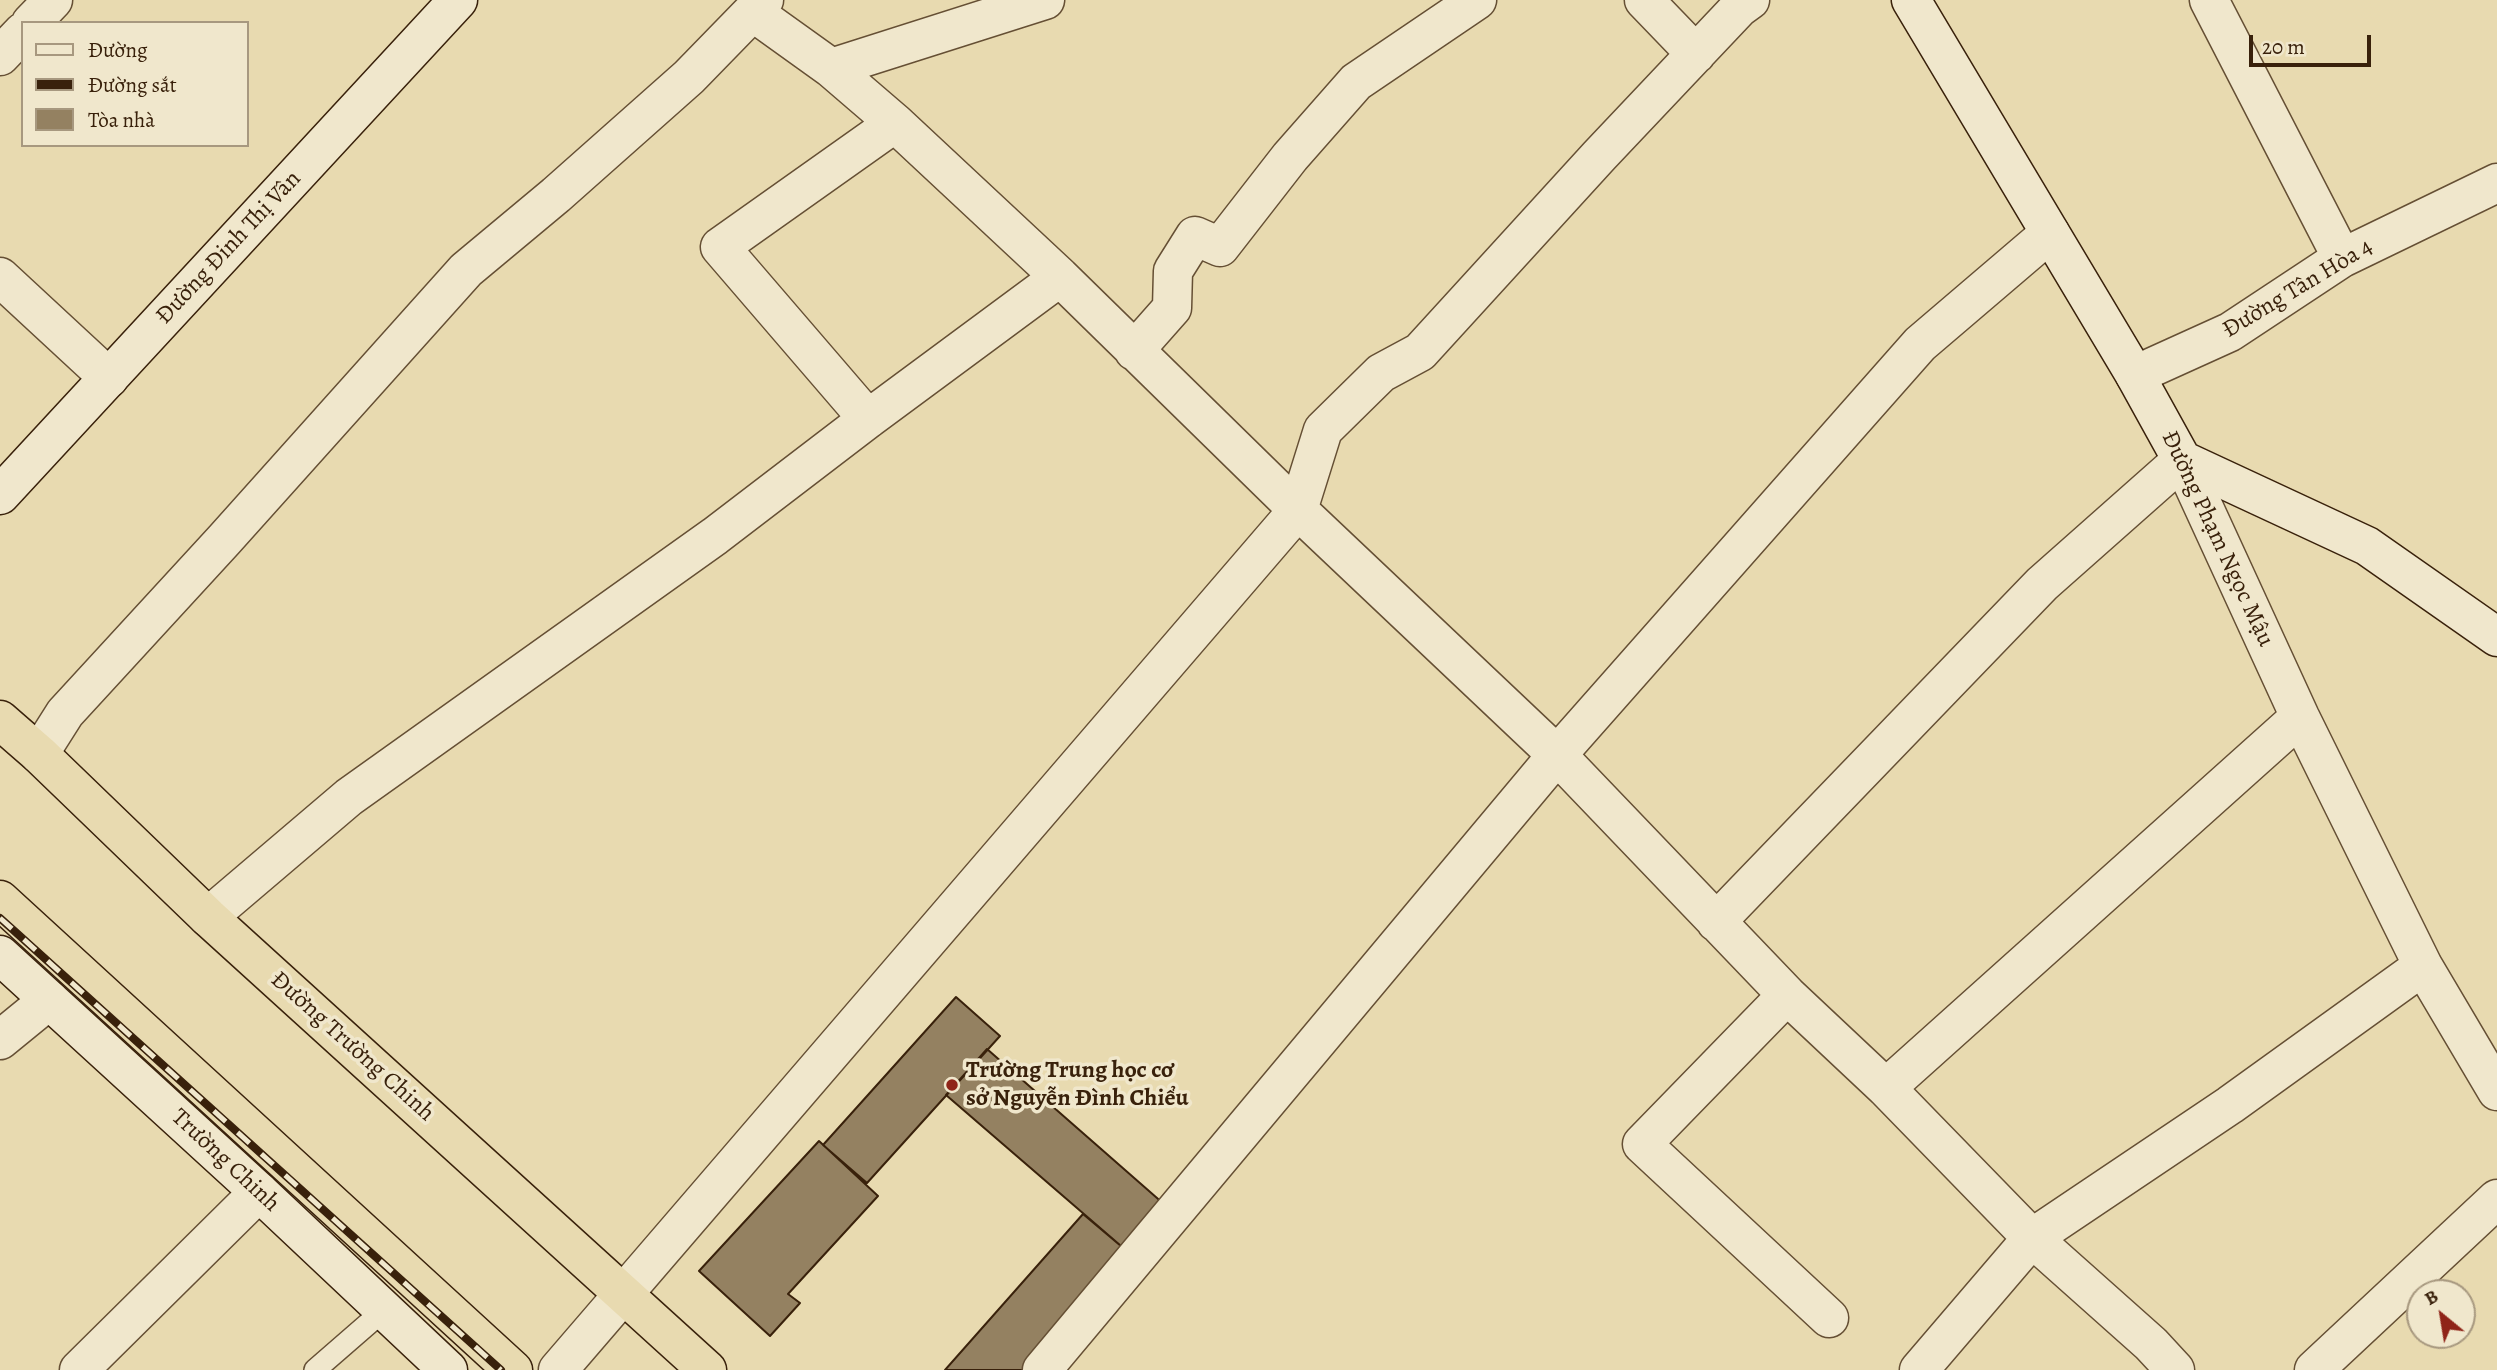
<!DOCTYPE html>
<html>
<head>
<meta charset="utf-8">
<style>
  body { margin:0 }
  #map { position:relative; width:2497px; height:1370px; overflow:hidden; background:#e8dab0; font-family:Alegreya,serif }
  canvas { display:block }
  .legend { position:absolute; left:21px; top:21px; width:228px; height:126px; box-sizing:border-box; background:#f0e7cc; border:2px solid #a7987f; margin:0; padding:9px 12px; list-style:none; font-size:21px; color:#39210b }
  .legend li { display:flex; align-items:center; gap:14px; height:35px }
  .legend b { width:35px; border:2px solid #a7987f }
  .north { position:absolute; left:2406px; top:1279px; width:70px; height:70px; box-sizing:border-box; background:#f0e7cc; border:2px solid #a7987f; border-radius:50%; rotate:330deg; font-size:19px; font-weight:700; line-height:28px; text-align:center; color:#39210b }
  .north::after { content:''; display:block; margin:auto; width:24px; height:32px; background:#8f2418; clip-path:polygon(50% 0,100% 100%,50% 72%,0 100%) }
  .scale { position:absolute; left:2249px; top:35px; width:122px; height:32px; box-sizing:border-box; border:4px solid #39210b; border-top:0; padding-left:9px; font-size:21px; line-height:24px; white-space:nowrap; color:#39210b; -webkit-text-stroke:5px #f0e7cc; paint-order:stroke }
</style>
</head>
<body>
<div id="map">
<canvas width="2497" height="1370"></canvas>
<ul class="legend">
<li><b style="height:9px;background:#f0e7cc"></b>Đường</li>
<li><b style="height:9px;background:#39210b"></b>Đường sắt</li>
<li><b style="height:19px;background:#948161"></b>Tòa nhà</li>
</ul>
<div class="north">B</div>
<div class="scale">20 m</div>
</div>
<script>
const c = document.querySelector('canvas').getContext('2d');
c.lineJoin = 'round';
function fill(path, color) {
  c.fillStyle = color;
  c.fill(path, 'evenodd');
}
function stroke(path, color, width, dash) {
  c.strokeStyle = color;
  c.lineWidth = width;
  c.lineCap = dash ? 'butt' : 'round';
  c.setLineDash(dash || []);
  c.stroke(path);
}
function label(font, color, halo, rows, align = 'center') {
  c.font = font + ' Alegreya,serif';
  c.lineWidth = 7;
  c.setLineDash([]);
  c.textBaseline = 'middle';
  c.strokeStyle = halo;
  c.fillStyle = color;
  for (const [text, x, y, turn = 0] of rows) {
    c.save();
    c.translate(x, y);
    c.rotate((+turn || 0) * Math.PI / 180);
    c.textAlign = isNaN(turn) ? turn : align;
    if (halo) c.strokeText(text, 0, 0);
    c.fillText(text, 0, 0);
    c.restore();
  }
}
const building = new Path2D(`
  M 956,997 L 1000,1036 L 867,1183 L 823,1145 Z
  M 987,1049 L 1165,1205 L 1128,1252 L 946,1095 Z
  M 819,1141 L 878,1196 L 788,1294 L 800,1303 L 770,1336 L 699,1271 Z
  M 1083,1214 L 1128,1252 L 1025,1370 L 945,1370 Z`);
fill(building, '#948161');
stroke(building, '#39210b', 2);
const lane = new Path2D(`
  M 315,1370 L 384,1310`);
const street = new Path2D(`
  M 1644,0 L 1696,54
  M 2209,0 L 2342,258
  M 753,12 L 831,68 L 895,123 L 1060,277 L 1298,510 L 1557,755 L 1787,995 L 1886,1088 L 2032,1238 L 2151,1344 L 2175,1370
  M 31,23 L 53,0
  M 0,56 L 23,32
  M 831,68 L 1045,0
  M 0,277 L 109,378
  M 1134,351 L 1172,308 L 1173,271 L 1195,236 L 1220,247 L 1290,157 L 1356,82 L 1477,0
  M 2135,375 L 2230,332 L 2342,258 L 2497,183
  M 868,419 L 720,247 L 895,123
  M 39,754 L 65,713 L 224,540 L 466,270 L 556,195 L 689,77 L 764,0
  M 208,917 L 349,797 L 715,536 L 868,419 L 1060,277
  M 1716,922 L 2042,584 L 2182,460 L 2300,717 L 2423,966 L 2497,1091
  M 1787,995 L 1642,1144 L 1829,1318
  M 0,1040 L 49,1000
  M 1886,1088 L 2300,717
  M 79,1370 L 259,1192
  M 558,1370 L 1298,510 L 1323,430 L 1381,373 L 1420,352 L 1599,156 L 1739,8 L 1750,0
  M 1042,1370 L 1557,755 L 1920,344 L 2050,233
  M 1919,1370 L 2032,1238 L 2230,1105 L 2423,966
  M 2314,1370 L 2497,1199`);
const secondary = new Path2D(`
  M 1911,0 L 2135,375 L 2182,460 L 2367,546 L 2497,637
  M 0,495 L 458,0
  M 0,955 L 259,1192 L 448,1370`);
const highway = new Path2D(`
  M 0,720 L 39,754 L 208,917 L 707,1370
  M 0,900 L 513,1370`);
stroke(lane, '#654f34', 24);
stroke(street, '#654f34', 41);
stroke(secondary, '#39210b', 41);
stroke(highway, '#39210b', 41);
stroke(lane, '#f0e7cc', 21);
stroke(street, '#f0e7cc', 38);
stroke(secondary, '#f0e7cc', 38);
stroke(highway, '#e8dab0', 38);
const rail = new Path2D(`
  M 0,918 L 501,1370`);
stroke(rail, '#39210b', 8);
stroke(rail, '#f0e7cc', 5, [16]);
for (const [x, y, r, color] of [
  [952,1085,7,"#8f2418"]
]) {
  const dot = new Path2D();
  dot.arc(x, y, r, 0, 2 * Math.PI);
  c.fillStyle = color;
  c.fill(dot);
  stroke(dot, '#f0e7cc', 2.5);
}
label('24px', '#39210b', '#f0e7cc', [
  ["Đường Đinh Thị Vân",229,248,-47],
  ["Đường Tân Hòa 4",2298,289,-31],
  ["Đường Phạm Ngọc Mậu",2217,539,65],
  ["Đường Trường Chinh",352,1047,42],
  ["Trường Chinh",225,1161,43]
]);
label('bold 24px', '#39210b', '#f0e7cc', [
  ["Trường Trung học cơ",966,1071],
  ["sở Nguyễn Đình Chiểu",966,1099]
], 'left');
</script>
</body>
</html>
